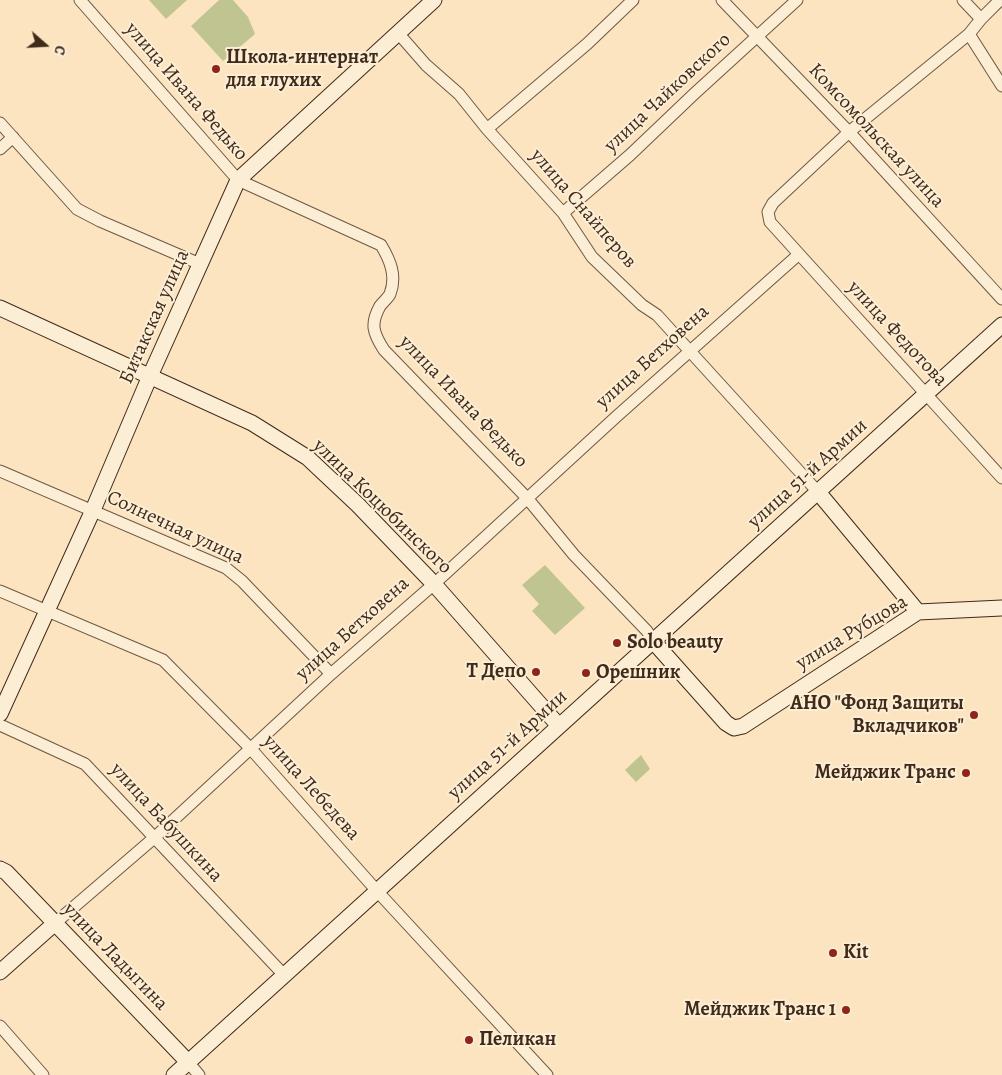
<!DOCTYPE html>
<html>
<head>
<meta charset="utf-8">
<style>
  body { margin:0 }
  #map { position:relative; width:1002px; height:1075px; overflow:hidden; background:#fbe4bf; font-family:Alegreya,serif }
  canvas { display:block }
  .north { position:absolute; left:20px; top:20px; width:50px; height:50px; -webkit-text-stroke:4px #fcedd5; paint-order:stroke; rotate:109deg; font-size:14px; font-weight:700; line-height:20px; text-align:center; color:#402a1a }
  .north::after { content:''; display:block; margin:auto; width:18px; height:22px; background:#402a1a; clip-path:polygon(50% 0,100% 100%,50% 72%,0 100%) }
</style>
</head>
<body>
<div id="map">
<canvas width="1002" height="1075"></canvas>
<div class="north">С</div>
</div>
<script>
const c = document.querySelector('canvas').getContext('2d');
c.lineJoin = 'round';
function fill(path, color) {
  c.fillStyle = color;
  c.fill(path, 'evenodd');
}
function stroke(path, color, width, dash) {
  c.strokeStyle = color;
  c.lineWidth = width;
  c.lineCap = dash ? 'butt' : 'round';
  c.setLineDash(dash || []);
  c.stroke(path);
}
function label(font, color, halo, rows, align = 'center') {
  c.font = font + ' Alegreya,serif';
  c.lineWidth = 4;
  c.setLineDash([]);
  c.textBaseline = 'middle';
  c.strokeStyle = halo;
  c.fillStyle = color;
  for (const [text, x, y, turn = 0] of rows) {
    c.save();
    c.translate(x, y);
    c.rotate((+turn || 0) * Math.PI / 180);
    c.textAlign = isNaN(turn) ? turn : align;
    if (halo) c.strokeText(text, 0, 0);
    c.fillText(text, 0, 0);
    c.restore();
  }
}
fill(new Path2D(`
  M 149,0 L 187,0 L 166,19 Z
  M 219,0 L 233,0 L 248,17 L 255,34 L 223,61 L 191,26 Z
  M 545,565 L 585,608 L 555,635 L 532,611 L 539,604 L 522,585 Z
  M 641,755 L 650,769 L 636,782 L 625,770 Z`), '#c0c491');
const street = new Path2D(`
  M 80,0 L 238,180 L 381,245 C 390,260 397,276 390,294 C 388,298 383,302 380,306 C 370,324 373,333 384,350 L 527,498 L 574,555 L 647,631 L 653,641
  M 722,0 L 849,132 L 1002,299
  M 963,0 L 981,19
  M 1000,0 L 981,19 L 969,34 L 849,132 L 773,203 L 768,212 L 770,222 L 1002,478
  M 398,33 L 426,65 L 459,94 L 487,129 L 563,213 L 592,257 L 642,305 L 657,315 L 818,492
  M 969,34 L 1002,86
  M 0,123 L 77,209 L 100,221 L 200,264
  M 487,129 L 587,44 L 633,0
  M 0,149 L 13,137
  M 563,213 L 630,155 L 694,94 L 797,0
  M 0,471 L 226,568 L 242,581 L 331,674
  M 0,591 L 163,660 L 251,749 L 377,891 L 547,1075
  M 0,725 L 85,764 L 284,975
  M 54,924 L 154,838 L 331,674 L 434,584 L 617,416 L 798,255
  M 0,1026 L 43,1075
  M 188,1062 L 199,1075`);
const secondary = new Path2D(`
  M 0,308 L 252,423 L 308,458 L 358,505 L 434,584 L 559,726
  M 818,492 L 918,612
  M 653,641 L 726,723 L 734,728 L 743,726 L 918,612 L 1002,608
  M 0,714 L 93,510 L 150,376 L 238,180 L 434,0
  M 0,869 L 6,872 L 188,1062
  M 0,972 L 54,924
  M 174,1075 L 1002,325`);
stroke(street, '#6f5843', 13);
stroke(secondary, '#402a1a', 17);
stroke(street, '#fcedd5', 11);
stroke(secondary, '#fcedd5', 15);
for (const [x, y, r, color] of [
  [216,69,5,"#8f2418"],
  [617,643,5,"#8f2418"],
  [536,672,5,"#8f2418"],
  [586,673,5,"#8f2418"],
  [974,715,5,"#8f2418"],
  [966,773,5,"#8f2418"],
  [833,953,5,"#8f2418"],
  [846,1010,5,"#8f2418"],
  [469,1040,5,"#8f2418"]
]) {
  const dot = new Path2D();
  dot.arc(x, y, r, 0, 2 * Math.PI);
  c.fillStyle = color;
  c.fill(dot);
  stroke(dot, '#fcedd5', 2);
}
label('bold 20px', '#402a1a', '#fcedd5', [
  ["Школа-интернат",226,58],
  ["для глухих",226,81],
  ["Solo beauty",627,643],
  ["Т Депо",526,672,"right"],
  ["Орешник",596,673],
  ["АНО \"Фонд Защиты",964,704,"right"],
  ["Вкладчиков\"",964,727,"right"],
  ["Мейджик Транс",956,773,"right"],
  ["Kit",843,953],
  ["Мейджик Транс 1",836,1010,"right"],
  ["Пеликан",479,1040]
], 'left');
label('20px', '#402a1a', '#fcedd5', [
  ["улица Ивана Федько",186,92,49],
  ["улица Чайковского",668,93,-43],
  ["Комсомольская улица",876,136,47],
  ["улица Снайперов",583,209,49],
  ["Битакская улица",155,317,-66],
  ["улица Федотова",897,334,47],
  ["улица Бетховена",653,357,-42],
  ["улица Ивана Федько",463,402,46],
  ["улица 51-й Армии",808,474,-42],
  ["улица Коцюбинского",382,507,44],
  ["Солнечная улица",175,528,25],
  ["улица Бетховена",353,629,-42],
  ["улица Рубцова",852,633,-31],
  ["улица 51-й Армии",508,745,-42],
  ["улица Лебедева",311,788,48],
  ["улица Бабушкина",166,823,47],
  ["улица Ладыгина",115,957,46]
]);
</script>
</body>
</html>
